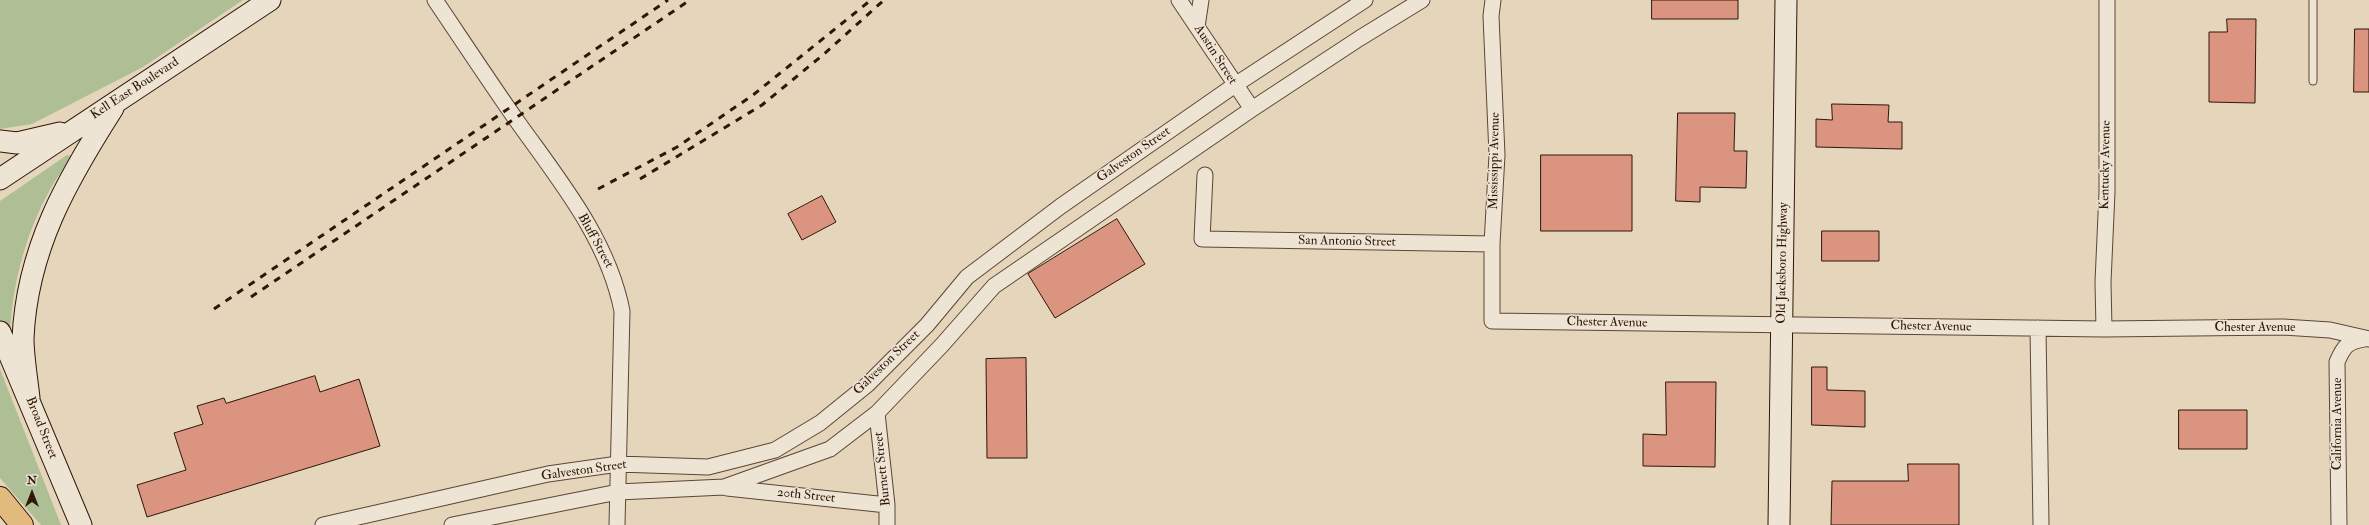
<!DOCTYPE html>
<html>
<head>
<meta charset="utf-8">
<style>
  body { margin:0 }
  #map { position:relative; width:2369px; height:525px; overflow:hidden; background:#e5d5bb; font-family:"IM FELL Double Pica",serif }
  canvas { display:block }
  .north { position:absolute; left:12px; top:473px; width:40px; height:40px; -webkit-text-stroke:3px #eee4d3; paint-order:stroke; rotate:0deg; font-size:11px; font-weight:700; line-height:16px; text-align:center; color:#2f1608 }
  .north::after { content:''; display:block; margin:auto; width:14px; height:18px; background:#2f1608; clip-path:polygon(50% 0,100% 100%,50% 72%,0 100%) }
</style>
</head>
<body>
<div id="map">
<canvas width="2369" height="525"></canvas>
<div class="north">N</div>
</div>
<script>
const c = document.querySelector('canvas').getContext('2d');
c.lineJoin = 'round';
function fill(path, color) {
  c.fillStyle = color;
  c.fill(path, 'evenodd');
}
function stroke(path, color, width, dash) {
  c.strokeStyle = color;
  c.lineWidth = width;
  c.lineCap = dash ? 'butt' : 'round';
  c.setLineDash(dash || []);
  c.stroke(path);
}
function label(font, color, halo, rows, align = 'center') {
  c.font = font + ' "IM FELL Double Pica",serif';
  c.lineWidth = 3;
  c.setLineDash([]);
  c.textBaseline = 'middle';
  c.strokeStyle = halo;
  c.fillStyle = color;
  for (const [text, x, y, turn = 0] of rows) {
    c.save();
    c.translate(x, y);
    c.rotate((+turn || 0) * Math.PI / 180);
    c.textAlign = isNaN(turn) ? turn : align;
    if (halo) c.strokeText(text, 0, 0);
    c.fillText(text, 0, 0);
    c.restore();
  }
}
fill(new Path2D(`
  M 0,0 L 243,0 L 143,67 L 32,124 L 0,129 Z
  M 67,155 L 71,156 L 71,159 C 66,167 60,173 55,181 C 27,228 13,279 10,333 L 0,323 L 0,201 Z
  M 0,369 L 61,525 L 41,525 L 0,478 Z`), '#aebe95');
const building = new Path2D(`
  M 1652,0 L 1738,0 L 1738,19 L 1652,19 Z
  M 2227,19 L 2256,19 L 2255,103 L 2209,102 L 2209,32 L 2227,32 Z
  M 2355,29 L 2369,29 L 2369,92 L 2354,92 Z
  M 1832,104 L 1889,105 L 1888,122 L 1902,122 L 1902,149 L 1816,147 L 1816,119 L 1832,120 Z
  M 1678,113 L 1735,113 L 1734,151 L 1747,151 L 1746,188 L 1700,187 L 1700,202 L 1676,201 Z
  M 1541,155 L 1632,155 L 1632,231 L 1541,231 Z
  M 822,196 L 836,222 L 802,240 L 788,214 Z
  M 1117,219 L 1145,264 L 1055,318 L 1028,274 Z
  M 1822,231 L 1879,231 L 1879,261 L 1822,261 Z
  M 1026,358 L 1027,458 L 987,458 L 986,359 Z
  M 1812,367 L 1827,367 L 1827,390 L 1865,391 L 1865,427 L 1812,425 Z
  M 315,376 L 320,392 L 359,379 L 380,446 L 147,517 L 137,485 L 186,470 L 174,433 L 203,424 L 197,406 L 224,398 L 226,403 Z
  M 1666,382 L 1716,382 L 1715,467 L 1643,466 L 1643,434 L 1666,435 Z
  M 2179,410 L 2247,410 L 2247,449 L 2179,449 Z
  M 1908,464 L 1959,464 L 1959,525 L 1831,525 L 1832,481 L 1908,481 Z`);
fill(building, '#da947f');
stroke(building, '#2f1608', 1);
const service = new Path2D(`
  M 2313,0 L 2313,81`);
const minor = new Path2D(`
  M 435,0 C 462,40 489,81 517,121 C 559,180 608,239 622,311 L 617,525
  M 1179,0 L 1252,109
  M 1493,0 L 1491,16 L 1497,155 L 1492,244 L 1492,321 L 2104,329 L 2283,327 L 2330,330 L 2369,339
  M 1197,27 L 1201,0
  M 1205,175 L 1202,239 L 1492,244
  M 2038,328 L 2041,525
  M 2104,329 L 2103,282 L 2107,192 L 2107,0
  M 877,413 L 887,505 L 887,525
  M 727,488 L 887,505
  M 323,525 L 548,474 L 618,464 L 708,467 L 775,450 L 820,423 L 867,385 L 927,325 L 967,277 L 1061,206 L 1235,85 L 1365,0
  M 452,525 L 618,492 L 724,487 L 830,449 L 877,413 L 942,345 L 994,286 L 1252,109 L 1360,38 L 1422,0
  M 2339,525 L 2337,362 C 2344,346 2347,342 2364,339`);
const secondary = new Path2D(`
  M 0,141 L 17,143 L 60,133
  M 0,179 L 270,0
  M 0,332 L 81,525
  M 29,398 C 27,379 23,357 23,338 C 27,249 67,180 113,108
  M 1779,525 L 1786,0`);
const motorway = new Path2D(`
  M 0,498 L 22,525`);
stroke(service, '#5c4635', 9);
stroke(minor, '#5c4635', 17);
stroke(secondary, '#2f1608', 23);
stroke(motorway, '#2f1608', 24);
stroke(service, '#eee4d3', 7);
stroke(minor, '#eee4d3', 15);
stroke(secondary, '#eee4d3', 21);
stroke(motorway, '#e2ba7e', 22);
stroke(new Path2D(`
  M 640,179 L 762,105 L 824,54 L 884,0
  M 598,189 L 677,147 L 753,95 L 871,0
  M 251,297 L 690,0
  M 214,309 L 668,0`), '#2f1608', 3, [7, 7]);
label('13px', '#2f1608', '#eee4d3', [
  ["Austin Street",1215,55,57],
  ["Kell East Boulevard",135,89,-33],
  ["Galveston Street",1134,155,-35],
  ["Mississippi Avenue",1495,161,-89],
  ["Kentucky Avenue",2106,165,-89],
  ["Bluff Street",595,241,61],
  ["San Antonio Street",1347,242,1],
  ["Old Jacksboro Highway",1783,263,-89],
  ["Chester Avenue",1607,323,1],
  ["Chester Avenue",1931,327,1],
  ["Chester Avenue",2255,328],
  ["Galveston Street",887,363,-44],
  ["California Avenue",2338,424,-90],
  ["Broad Street",41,428,68],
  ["Burnett Street",883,469,-96],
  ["Galveston Street",584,471,-8],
  ["20th Street",806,496,6]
]);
</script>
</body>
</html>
